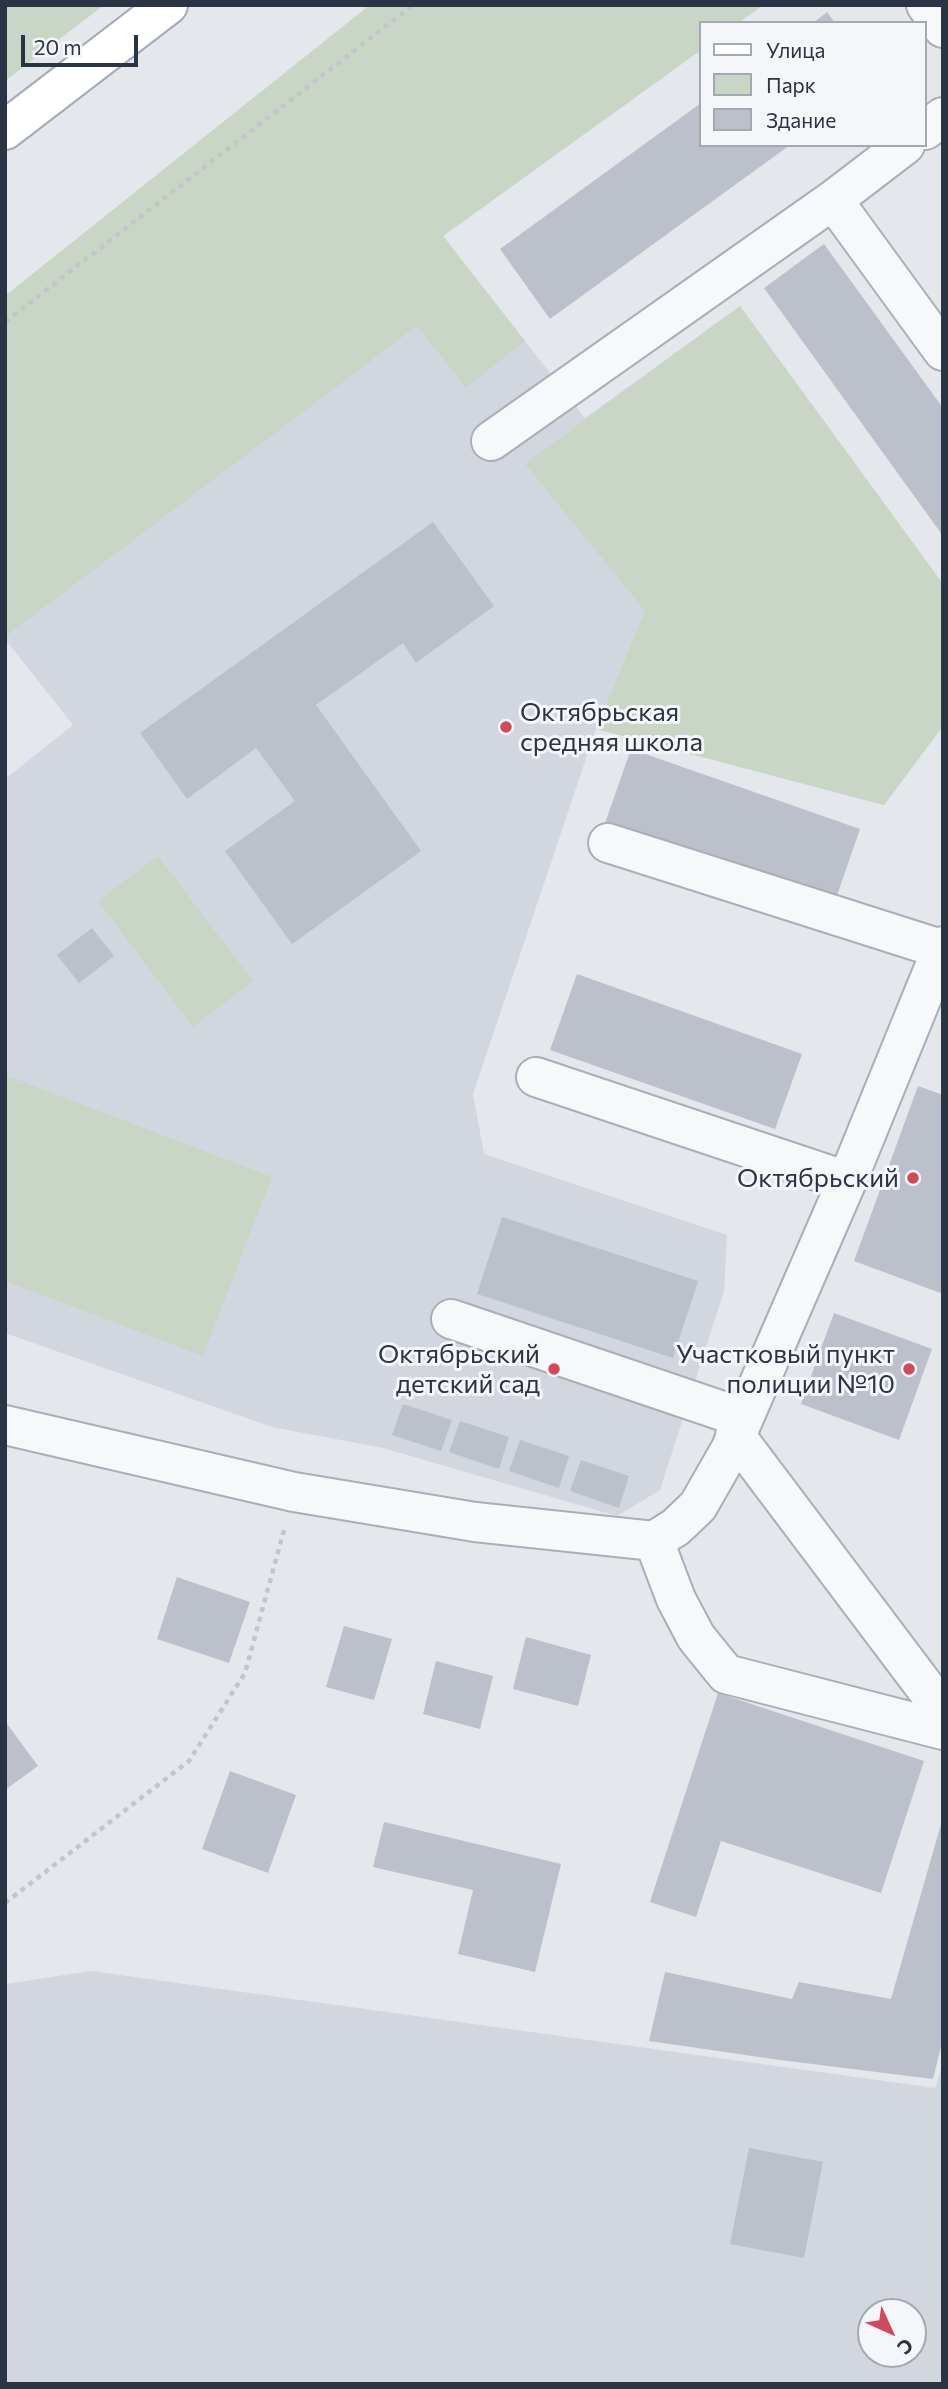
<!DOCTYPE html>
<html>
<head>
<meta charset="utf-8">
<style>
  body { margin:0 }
  #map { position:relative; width:948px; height:2389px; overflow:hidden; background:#e4e7ec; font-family:Commissioner,sans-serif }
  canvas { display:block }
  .frame { position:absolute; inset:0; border:7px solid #2b3445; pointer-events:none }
  .legend { position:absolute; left:699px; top:21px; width:228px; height:126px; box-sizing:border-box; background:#f4f6f9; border:2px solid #a4a8b1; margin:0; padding:9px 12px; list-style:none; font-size:21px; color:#2b3445 }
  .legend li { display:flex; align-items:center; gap:14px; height:35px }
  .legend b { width:35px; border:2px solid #a4a8b1 }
  .north { position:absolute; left:857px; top:2298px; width:70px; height:70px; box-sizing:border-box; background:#f4f6f9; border:2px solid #a4a8b1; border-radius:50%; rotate:135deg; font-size:19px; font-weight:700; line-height:28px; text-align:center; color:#2b3445 }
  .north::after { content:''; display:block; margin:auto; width:24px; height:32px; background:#d1495b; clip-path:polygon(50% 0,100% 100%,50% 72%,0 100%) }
  .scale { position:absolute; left:21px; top:35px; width:117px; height:32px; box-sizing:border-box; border:4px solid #2b3445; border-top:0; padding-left:9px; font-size:21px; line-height:24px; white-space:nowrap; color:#2b3445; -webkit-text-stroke:5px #f4f6f9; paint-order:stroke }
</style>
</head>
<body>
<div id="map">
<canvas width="948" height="2389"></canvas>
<div class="frame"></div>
<ul class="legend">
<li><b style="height:9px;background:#fff"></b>Улица</li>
<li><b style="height:19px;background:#c9d6c5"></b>Парк</li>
<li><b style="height:19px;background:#bbc0ca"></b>Здание</li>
</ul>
<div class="north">С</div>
<div class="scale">20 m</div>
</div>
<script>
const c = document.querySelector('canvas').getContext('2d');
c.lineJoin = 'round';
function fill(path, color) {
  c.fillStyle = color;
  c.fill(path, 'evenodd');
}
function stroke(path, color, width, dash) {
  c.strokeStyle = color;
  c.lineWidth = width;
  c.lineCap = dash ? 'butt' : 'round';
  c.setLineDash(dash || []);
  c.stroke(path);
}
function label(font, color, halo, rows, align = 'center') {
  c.font = font + ' Commissioner,sans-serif';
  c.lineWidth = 6;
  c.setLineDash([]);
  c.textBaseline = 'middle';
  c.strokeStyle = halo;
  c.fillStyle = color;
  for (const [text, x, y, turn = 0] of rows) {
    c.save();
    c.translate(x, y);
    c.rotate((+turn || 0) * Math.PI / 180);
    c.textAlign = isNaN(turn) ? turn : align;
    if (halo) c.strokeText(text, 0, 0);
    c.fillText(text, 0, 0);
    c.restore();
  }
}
fill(new Path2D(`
  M 370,5 L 762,5 L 738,23 L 701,23 L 701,50 L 443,236 L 585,418 L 740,306 L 943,584 L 943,726 L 884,805 L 596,729 L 473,1094 L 484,1154 L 727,1235 L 724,1291 L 660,1490 L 617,1516 L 383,1448 L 272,1427 L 5,1333 L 5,779 L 73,725 L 5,639 L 5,296 Z
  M 91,1971 L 935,2088 L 943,2065 L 943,2384 L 5,2384 L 5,1984 ZM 871,2312 L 913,2312 L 913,2354 L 871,2354 Z`), '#d2d6de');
fill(new Path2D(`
  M 5,5 L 104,5 L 5,81 Z
  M 370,5 L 762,6 L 738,23 L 701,23 L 701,50 L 443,236 L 525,341 L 466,388 L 417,326 L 5,637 L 5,296 Z
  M 740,306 L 943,584 L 943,726 L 884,805 L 596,729 L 645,611 L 525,464 Z
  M 158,856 L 253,981 L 193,1027 L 98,901 Z
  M 5,1075 L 272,1177 L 203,1356 L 5,1281 Z`), '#c9d6c5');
fill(new Path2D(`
  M 827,12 L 835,23 L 813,23 Z
  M 701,103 L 701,145 L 790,145 L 550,319 L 500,249 Z
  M 824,244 L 943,408 L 943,536 L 764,288 Z
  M 433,522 L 494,606 L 416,663 L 403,643 L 316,705 L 421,851 L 292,944 L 225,851 L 295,801 L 256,748 L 187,799 L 140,733 Z
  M 631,749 L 860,829 L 833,907 L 604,826 Z
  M 92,928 L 114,956 L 79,983 L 57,955 Z
  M 577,974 L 802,1054 L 775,1129 L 550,1050 Z
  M 918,1086 L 943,1095 L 943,1294 L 854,1261 Z
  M 502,1217 L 698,1281 L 673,1358 L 477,1294 Z
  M 834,1313 L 932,1349 L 899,1440 L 801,1404 Z
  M 403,1404 L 452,1420 L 441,1451 L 392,1435 Z
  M 460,1421 L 509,1437 L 499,1469 L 449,1452 Z
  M 520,1440 L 569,1456 L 559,1488 L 509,1471 Z
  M 581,1460 L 629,1476 L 619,1508 L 570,1491 Z
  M 177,1577 L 250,1602 L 229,1663 L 157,1639 Z
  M 344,1626 L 392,1639 L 374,1700 L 326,1687 Z
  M 526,1637 L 591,1655 L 578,1706 L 513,1689 Z
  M 436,1661 L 493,1676 L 480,1729 L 423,1714 Z
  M 718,1693 L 924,1761 L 881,1893 L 721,1841 L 696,1917 L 650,1902 Z
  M 5,1721 L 38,1766 L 5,1790 Z
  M 230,1771 L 296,1795 L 268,1873 L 202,1849 Z
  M 943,1817 L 943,2038 L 933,2079 L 780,2060 L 649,2041 L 665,1972 L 792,1999 L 799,1982 L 891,1999 Z
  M 384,1822 L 561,1864 L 535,1972 L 458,1954 L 473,1890 L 373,1867 Z
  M 749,2148 L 823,2162 L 804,2258 L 730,2244 Z`), '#bbc0ca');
const minor = new Path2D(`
  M 926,5 L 943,28
  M 925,130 L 943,117
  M 833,200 L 943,351
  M 491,441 L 833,200 L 905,145
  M 608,843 L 941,949
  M 536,1077 L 847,1181
  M 451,1319 L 743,1418
  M 5,1425 L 294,1492 L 475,1522 L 654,1541 L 676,1527 L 698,1506 L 730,1450 L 847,1181 L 943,946
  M 735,1435 L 943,1711
  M 654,1541 L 676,1599 L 696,1637 L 726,1674 L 943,1730`);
const major = new Path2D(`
  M 5,130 L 168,5`);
stroke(minor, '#a9aeb7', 42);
stroke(major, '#a3abb8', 42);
stroke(new Path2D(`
  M 5,322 L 413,5
  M 5,1903 L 189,1761 L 245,1673 L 284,1530`), '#c2c5cb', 4.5, [5, 5]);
stroke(minor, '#f7f8fa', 38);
stroke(major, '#fff', 38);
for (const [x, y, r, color] of [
  [506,727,7,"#d1495b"],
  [913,1178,7,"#d1495b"],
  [554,1369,7,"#d1495b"],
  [909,1369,7,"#d1495b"]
]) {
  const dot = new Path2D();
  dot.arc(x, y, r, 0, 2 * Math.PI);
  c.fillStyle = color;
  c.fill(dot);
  stroke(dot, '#f4f6f9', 2.5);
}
label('26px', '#2b3445', '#f4f6f9', [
  ["Октябрьская",520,712,"left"],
  ["средняя школа",520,742,"left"],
  ["Октябрьский",899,1178],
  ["Октябрьский",540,1354],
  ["детский сад",540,1384],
  ["Участковый пункт",895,1354],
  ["полиции №10",895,1384]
], 'right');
</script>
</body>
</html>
